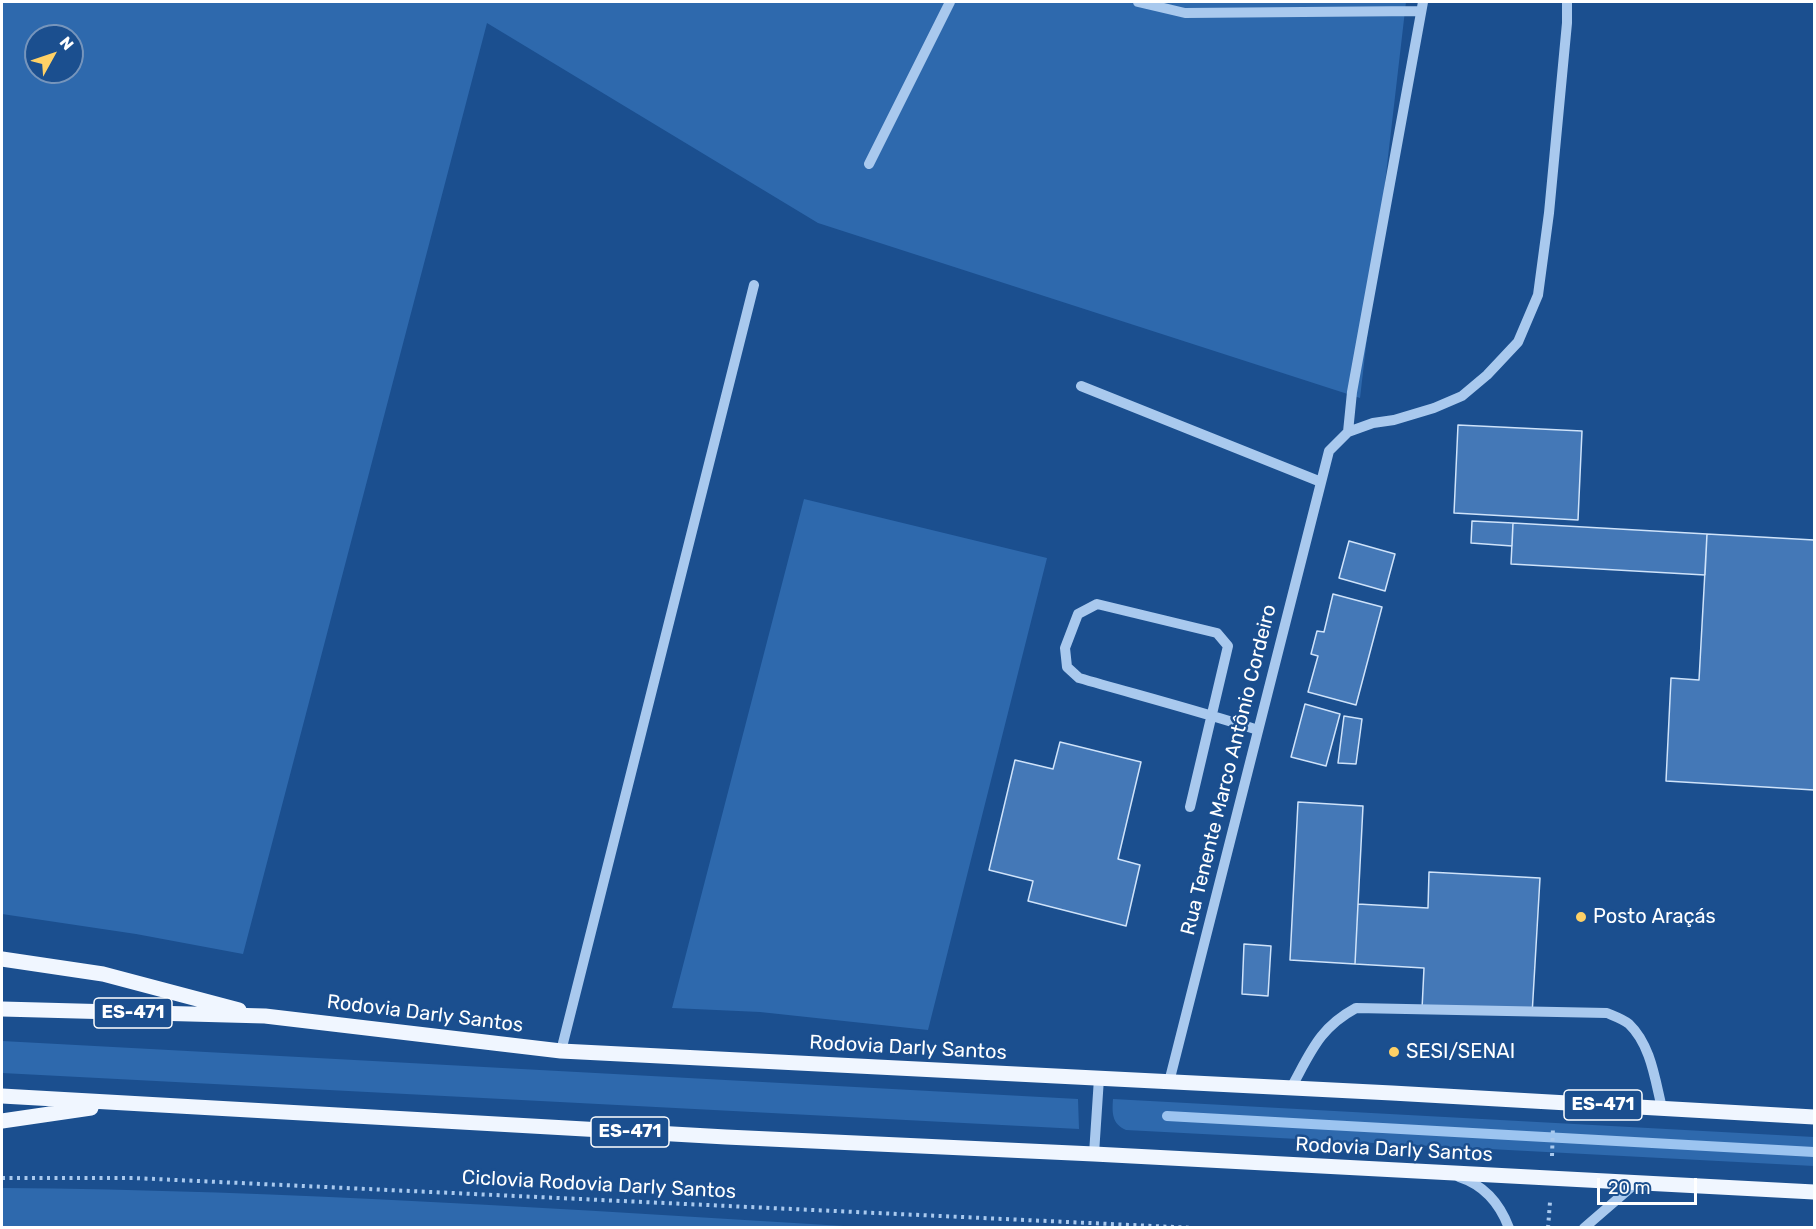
<!DOCTYPE html>
<html>
<head>
<meta charset="utf-8">
<style>
  body { margin:0 }
  #map { position:relative; width:1816px; height:1229px; overflow:hidden; background:#1b4f8f; font-family:Rubik,sans-serif }
  canvas { display:block }
  .frame { position:absolute; inset:0; border:3px solid #fff; pointer-events:none }
  .north { position:absolute; left:24px; top:24px; width:60px; height:60px; box-sizing:border-box; background:#1b4f8f; border:2px solid #7695bc; border-radius:50%; rotate:50deg; font-size:16px; font-weight:700; line-height:24px; text-align:center; color:#fff }
  .north::after { content:''; display:block; margin:auto; width:21px; height:27px; background:#ffd166; clip-path:polygon(50% 0,100% 100%,50% 72%,0 100%) }
  .scale { position:absolute; left:1597px; top:1178px; width:100px; height:27px; box-sizing:border-box; border:3px solid #fff; border-top:0; padding-left:8px; font-size:18px; line-height:21px; white-space:nowrap; color:#fff; -webkit-text-stroke:4px #1b4f8f; paint-order:stroke }
</style>
</head>
<body>
<div id="map">
<canvas width="1816" height="1229"></canvas>
<div class="frame"></div>
<div class="north">N</div>
<div class="scale">20 m</div>
</div>
<script>
const c = document.querySelector('canvas').getContext('2d');
c.lineJoin = 'round';
function fill(path, color) {
  c.fillStyle = color;
  c.fill(path, 'evenodd');
}
function stroke(path, color, width, dash) {
  c.strokeStyle = color;
  c.lineWidth = width;
  c.lineCap = dash ? 'butt' : 'round';
  c.setLineDash(dash || []);
  c.stroke(path);
}
function label(font, color, halo, rows, align = 'center') {
  c.font = font + ' Rubik,sans-serif';
  c.lineWidth = 5;
  c.setLineDash([]);
  c.textBaseline = 'middle';
  c.strokeStyle = halo;
  c.fillStyle = color;
  for (const [text, x, y, turn = 0] of rows) {
    c.save();
    c.translate(x, y);
    c.rotate((+turn || 0) * Math.PI / 180);
    c.textAlign = isNaN(turn) ? turn : align;
    if (halo) c.strokeText(text, 0, 0);
    c.fillText(text, 0, 0);
    c.restore();
  }
}
fill(new Path2D(`
  M 2,2 L 1406,2 L 1360,398 L 818,223 L 487,23 L 243,954 L 136,934 L 2,914 ZM 36,36 L 72,36 L 72,72 L 36,72 Z
  M 804,499 L 1047,558 L 928,1030 L 760,1012 L 672,1008 Z
  M 2,1041 L 1078,1099 L 1079,1129 L 2,1073 Z
  M 1113,1099 L 1814,1137 L 1814,1166 L 1126,1130 C 1112,1124 1112,1113 1113,1099 Z
  M 2,1188 C 288,1190 575,1210 860,1227 L 2,1228 Z`), '#2e69ad');
stroke(new Path2D(`
  M 1167,1116 L 1814,1152`), '#9cc4f0', 10);
const building = new Path2D(`
  M 1458,425 L 1582,431 L 1578,520 L 1454,513 Z
  M 1472,521 L 1513,523 L 1512,546 L 1471,543 Z
  M 1513,523 L 1707,534 L 1705,575 L 1511,564 Z
  M 1707,534 L 1814,540 L 1814,790 L 1666,781 L 1671,678 L 1699,680 Z
  M 1349,541 L 1395,554 L 1385,591 L 1339,578 Z
  M 1333,594 L 1382,607 L 1356,705 L 1308,692 L 1318,656 L 1311,654 L 1317,631 L 1324,632 Z
  M 1305,704 L 1340,714 L 1326,766 L 1291,757 Z
  M 1344,716 L 1362,719 L 1356,764 L 1338,763 Z
  M 1060,742 L 1141,762 L 1118,859 L 1140,865 L 1126,926 L 1028,901 L 1033,881 L 989,870 L 1015,760 L 1053,769 Z
  M 1298,802 L 1363,806 L 1355,964 L 1290,960 Z
  M 1429,872 L 1540,878 L 1532,1015 L 1422,1009 L 1424,968 L 1355,964 L 1358,904 L 1428,908 Z
  M 1244,944 L 1271,946 L 1268,996 L 1242,994 Z`);
fill(building, '#4478b7');
stroke(building, '#cfe3fa', 1.5);
stroke(new Path2D(`
  M 1552,1156 L 1553,1127
  M 2,1178 L 134,1178 L 1195,1228
  M 1548,1228 L 1550,1202`), '#a9c9ee', 4, [3, 4.5]);
stroke(new Path2D(`
  M 1138,2 L 1185,13 L 1421,11
  M 869,164 L 950,2
  M 1081,386 L 1321,482
  M 1348,432 L 1352,392 L 1423,2
  M 1190,807 L 1228,646 L 1217,633 L 1097,604 L 1078,614 L 1065,648 L 1067,667 L 1079,678 C 1138,695 1199,711 1258,730
  M 561,1051 L 754,285
  M 1169,1082 L 1329,451 L 1348,432 L 1373,423 L 1394,420 L 1434,408 L 1462,396 L 1487,375 L 1518,342 L 1538,295 L 1549,213 L 1567,23 L 1567,2
  M 1291,1088 C 1311,1052 1319,1028 1356,1008 L 1607,1013 C 1614,1016 1623,1019 1629,1024 C 1651,1045 1655,1080 1662,1108
  M 1094,1154 L 1099,1078
  M 1459,1177 C 1484,1185 1500,1204 1509,1228
  M 1584,1228 L 1636,1183`), '#a9c9ee', 10);
stroke(new Path2D(`
  M 2,959 L 103,974 L 239,1010
  M 2,1009 L 265,1016 L 561,1051 L 1392,1093 L 1814,1117
  M 2,1096 L 726,1137 L 1094,1154 L 1814,1192
  M 2,1121 L 91,1108`), '#f0f6ff', 15);
for (const [x, y, r, color] of [
  [1581,917,6,"#ffd166"],
  [1394,1052,6,"#ffd166"]
]) {
  const dot = new Path2D();
  dot.arc(x, y, r, 0, 2 * Math.PI);
  c.fillStyle = color;
  c.fill(dot);
  stroke(dot, '#1b4f8f', 2);
}
for (const [x, y, w] of [
  [133,1013,78],
  [1603,1105,78],
  [630,1132,78]
]) {
  const box = new Path2D();
  box.roundRect(x - w / 2, y - 15, w, 30, 4.5);
  c.fillStyle = '#1b4f8f';
  c.fill(box);
  stroke(box, '#fff', 1.5);
}
label('bold 18px', '#fff', null, [
  ["ES-471",133,1013],
  ["ES-471",1603,1105],
  ["ES-471",630,1132]
]);
label('20px', '#fff', '#1b4f8f', [
  ["Rua Tenente Marco Antônio Cordeiro",1229,770,-76],
  ["Rodovia Darly Santos",425,1014,7],
  ["Rodovia Darly Santos",908,1048,3],
  ["Rodovia Darly Santos",1394,1150,3],
  ["Ciclovia Rodovia Darly Santos",599,1185,3]
]);
label('20px', '#fff', '#1b4f8f', [
  ["Posto Araçás",1593,917],
  ["SESI/SENAI",1406,1052]
], 'left');
</script>
</body>
</html>
